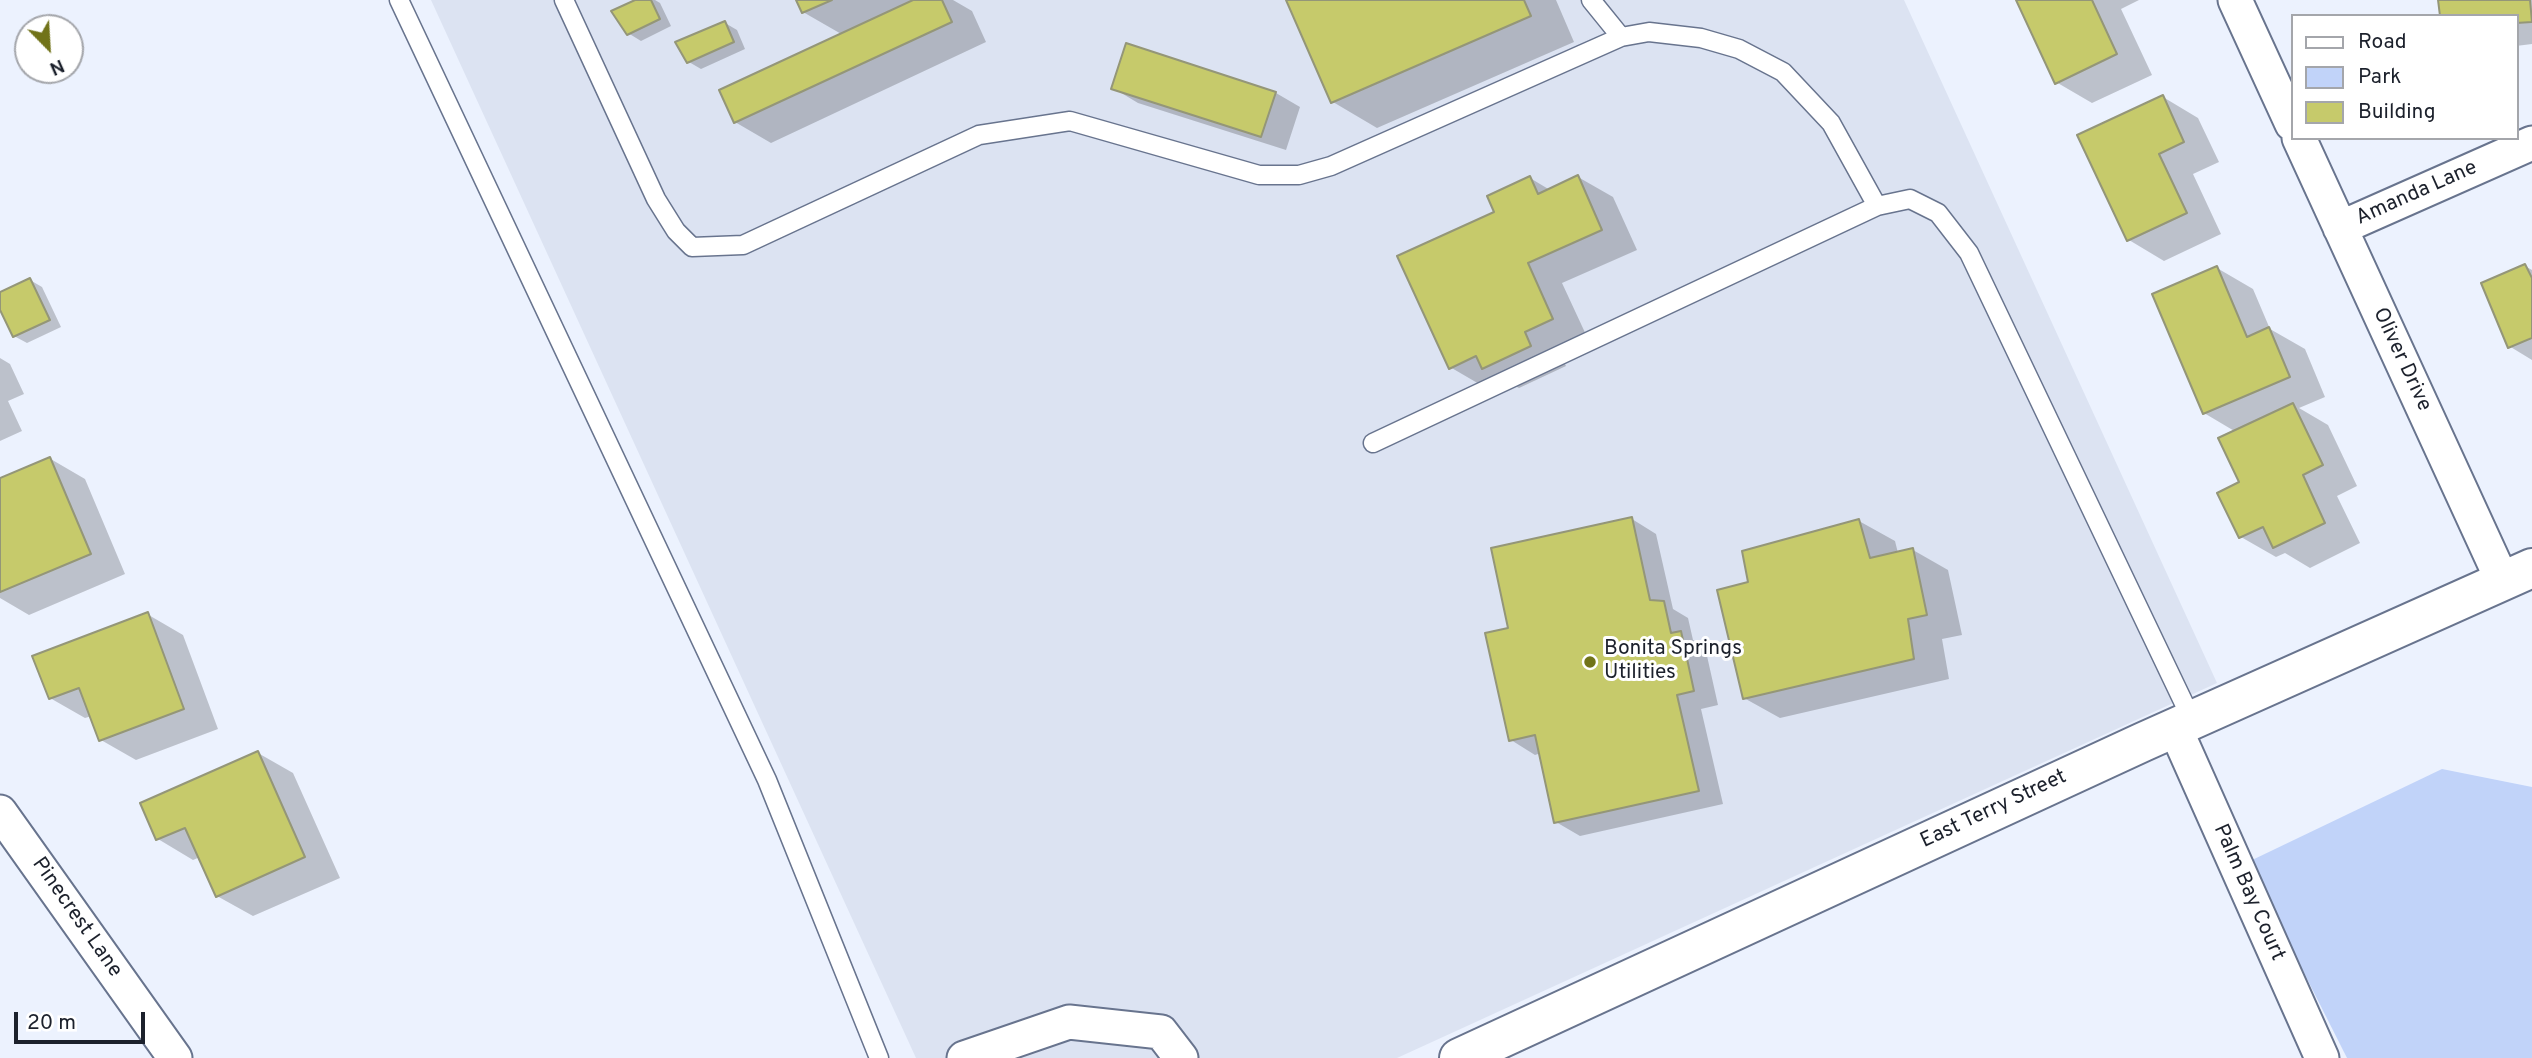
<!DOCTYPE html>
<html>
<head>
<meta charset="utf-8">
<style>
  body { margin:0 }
  #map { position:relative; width:2532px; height:1058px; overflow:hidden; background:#ecf2fe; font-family:Overpass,sans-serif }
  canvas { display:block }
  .legend { position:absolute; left:2291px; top:14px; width:228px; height:126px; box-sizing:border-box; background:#fff; border:2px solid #a4a6ab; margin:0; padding:9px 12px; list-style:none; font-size:21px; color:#1c212c }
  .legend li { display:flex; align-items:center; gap:14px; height:35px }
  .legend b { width:35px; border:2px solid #a4a6ab }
  .north { position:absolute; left:14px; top:14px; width:70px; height:70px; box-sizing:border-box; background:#fff; border:2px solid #a4a6ab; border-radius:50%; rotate:156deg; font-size:19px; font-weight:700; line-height:28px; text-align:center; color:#1c212c }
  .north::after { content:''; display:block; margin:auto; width:24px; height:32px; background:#717319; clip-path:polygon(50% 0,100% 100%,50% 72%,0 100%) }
  .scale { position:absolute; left:14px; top:1012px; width:131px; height:32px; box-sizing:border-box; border:4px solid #1c212c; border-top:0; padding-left:9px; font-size:21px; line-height:24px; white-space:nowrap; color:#1c212c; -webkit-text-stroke:5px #fff; paint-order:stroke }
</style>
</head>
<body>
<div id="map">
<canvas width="2532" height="1058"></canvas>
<ul class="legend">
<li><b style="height:9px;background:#fff"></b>Road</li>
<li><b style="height:19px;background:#c1d3f9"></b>Park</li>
<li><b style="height:19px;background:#c6ca6b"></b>Building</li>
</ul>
<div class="north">N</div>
<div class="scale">20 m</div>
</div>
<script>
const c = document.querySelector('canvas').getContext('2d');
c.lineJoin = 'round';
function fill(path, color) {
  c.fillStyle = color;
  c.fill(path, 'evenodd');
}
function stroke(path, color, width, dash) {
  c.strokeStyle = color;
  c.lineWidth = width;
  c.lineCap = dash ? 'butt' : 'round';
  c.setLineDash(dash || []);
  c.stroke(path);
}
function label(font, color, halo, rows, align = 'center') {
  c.font = font + ' Overpass,sans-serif';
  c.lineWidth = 6;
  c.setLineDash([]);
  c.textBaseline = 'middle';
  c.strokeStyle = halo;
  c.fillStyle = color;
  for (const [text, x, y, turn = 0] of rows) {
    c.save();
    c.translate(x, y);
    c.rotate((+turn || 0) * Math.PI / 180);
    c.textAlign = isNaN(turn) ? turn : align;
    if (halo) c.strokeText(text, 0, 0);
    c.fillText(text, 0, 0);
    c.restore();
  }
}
fill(new Path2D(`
  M 431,0 L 1904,0 L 2217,683 L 1397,1058 L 916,1058 Z`), '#dce3f2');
fill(new Path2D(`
  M 2442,769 L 2532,787 L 2532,1058 L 2347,1058 L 2248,862 Z`), '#c1d3f9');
fill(new Path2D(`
  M 639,0 L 655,0 L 660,3 L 671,26 L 641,41 L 628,33 Z
  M 798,0 L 953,0 L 972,11 L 986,42 L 771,143 L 735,122 L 843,35 L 803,12 Z
  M 1288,0 L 1556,0 L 1574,42 L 1377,128 L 1333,102 Z
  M 2018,0 L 2139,0 L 2121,9 L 2152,75 L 2092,103 L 2056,82 Z
  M 2440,0 L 2532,0 L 2532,44 L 2516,46 L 2516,16 Z
  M 725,23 L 737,30 L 745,49 L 701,69 L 689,62 Z
  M 1113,88 L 1276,93 L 1300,107 L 1286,150 L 1138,103 Z
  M 2163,97 L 2198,118 L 2219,162 L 2193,174 L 2221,234 L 2164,261 L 2129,240 Z
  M 1578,177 L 1613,197 L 1637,250 L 1562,283 L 1588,339 L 1559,352 L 1566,366 L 1519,388 L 1504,380 L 1486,388 L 1450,367 L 1496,213 L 1530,178 L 1550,190 Z
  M 2525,266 L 2532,270 L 2532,360 L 2509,346 Z
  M 2217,268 L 2253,289 L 2270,329 L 2305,349 L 2325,397 L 2299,408 L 2328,425 L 2357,486 L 2337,496 L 2360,543 L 2310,568 L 2285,553 L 2276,557 L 2241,537 L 2241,483 L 2236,432 L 2204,413 Z
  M 30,280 L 42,287 L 61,327 L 27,343 L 14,336 L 0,306 L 0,294 Z
  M 0,358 L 10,364 L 24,394 L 8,401 L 22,431 L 0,441 Z
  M 49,458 L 85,479 L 125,574 L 29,615 L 0,598 L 0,480 Z
  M 1632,519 L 1656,534 L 1673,609 L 1688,618 L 1693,640 L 1705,647 L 1718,705 L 1701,709 L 1723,804 L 1580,836 L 1556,822 L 1541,753 L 1535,755 L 1511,740 L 1511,629 Z
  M 1859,521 L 1895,541 L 1898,553 L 1913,550 L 1948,570 L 1962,635 L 1942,639 L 1949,679 L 1780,718 L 1744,698 L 1750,583 Z
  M 147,614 L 183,635 L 218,729 L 136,760 L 101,740 L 92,716 L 85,718 L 50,698 Z
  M 258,753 L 293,773 L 340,878 L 253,916 L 217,896 L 200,857 L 193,860 L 158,839 Z`), '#0003');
const building = new Path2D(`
  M 635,0 L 651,0 L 660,19 L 627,35 L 611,11 Z
  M 796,0 L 832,0 L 802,13 Z
  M 913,0 L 942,0 L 952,22 L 734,123 L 719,90 Z
  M 1286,0 L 1524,0 L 1531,16 L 1331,103 Z
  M 2016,0 L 2092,0 L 2117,54 L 2055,84 Z
  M 2438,0 L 2530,0 L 2532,22 L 2516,23 L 2516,16 L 2440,16 Z
  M 725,21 L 734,42 L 687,63 L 675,42 Z
  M 1126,43 L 1276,92 L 1261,137 L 1111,89 Z
  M 2163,95 L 2184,142 L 2159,154 L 2187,213 L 2127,241 L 2077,135 Z
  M 1578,175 L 1602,230 L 1528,263 L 1553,319 L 1525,332 L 1531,346 L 1482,369 L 1476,356 L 1449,369 L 1397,256 L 1494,212 L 1487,196 L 1530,176 L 1538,194 Z
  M 2525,264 L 2532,278 L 2532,338 L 2508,348 L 2481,283 Z
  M 2217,266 L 2247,337 L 2269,327 L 2290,377 L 2203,414 L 2152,294 Z
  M 30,278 L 50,320 L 13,337 L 0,310 L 0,292 Z
  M 2293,403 L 2323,465 L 2303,475 L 2325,523 L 2273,548 L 2263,527 L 2239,538 L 2217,493 L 2239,482 L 2218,438 Z
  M 50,457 L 91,554 L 0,592 L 0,478 Z
  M 1632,517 L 1650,600 L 1664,601 L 1671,633 L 1681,631 L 1694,691 L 1677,695 L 1699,791 L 1554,823 L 1535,735 L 1509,741 L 1485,633 L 1508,628 L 1491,548 Z
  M 1859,519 L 1870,558 L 1913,548 L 1927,615 L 1908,619 L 1914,659 L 1743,699 L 1717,590 L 1748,582 L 1742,551 Z
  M 148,612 L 184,709 L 99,741 L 79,688 L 49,699 L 32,656 Z
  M 258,751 L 305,857 L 216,897 L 185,828 L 156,840 L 140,803 Z`);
fill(building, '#c6ca6b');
stroke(building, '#949678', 2);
const lane = new Path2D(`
  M 399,0 L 767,780 L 879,1058
  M 564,0 L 656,199 L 676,231 L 692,247 L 743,245 L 979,135 L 1070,121 L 1259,175 L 1299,175 L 1331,166 L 1621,37 L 1649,32 L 1701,38 L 1739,49 L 1783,72 L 1831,123 L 1877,206
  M 1591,0 L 1621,37
  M 1373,443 L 1877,206 L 1910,199 L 1938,213 L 1969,253 L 2192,720`);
const street = new Path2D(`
  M 2235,0 L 2292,124
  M 2299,138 L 2503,582
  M 2340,228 L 2532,143
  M 2175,728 L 2322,1058
  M 0,812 L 175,1058
  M 964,1058 L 1069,1022 L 1161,1032 L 1181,1058`);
const secondary = new Path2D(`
  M 1459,1058 L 2143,742 L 2532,568`);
stroke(lane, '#68748e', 21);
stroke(street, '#68748e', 37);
stroke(secondary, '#68748e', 42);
stroke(lane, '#fff', 18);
stroke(street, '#fff', 33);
stroke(secondary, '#fff', 38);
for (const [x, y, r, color] of [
  [1590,662,7,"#717319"]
]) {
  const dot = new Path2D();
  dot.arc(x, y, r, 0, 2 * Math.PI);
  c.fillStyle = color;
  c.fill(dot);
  stroke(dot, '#fff', 2.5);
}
label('21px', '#1c212c', '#fff', [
  ["Amanda Lane",2417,194,-24],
  ["Oliver Drive",2401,360,65],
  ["East Terry Street",1994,810,-25],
  ["Palm Bay Court",2248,893,66],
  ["Pinecrest Lane",76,918,55]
]);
label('21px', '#1c212c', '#fff', [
  ["Bonita Springs",1604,650],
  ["Utilities",1604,674]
], 'left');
</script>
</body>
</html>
